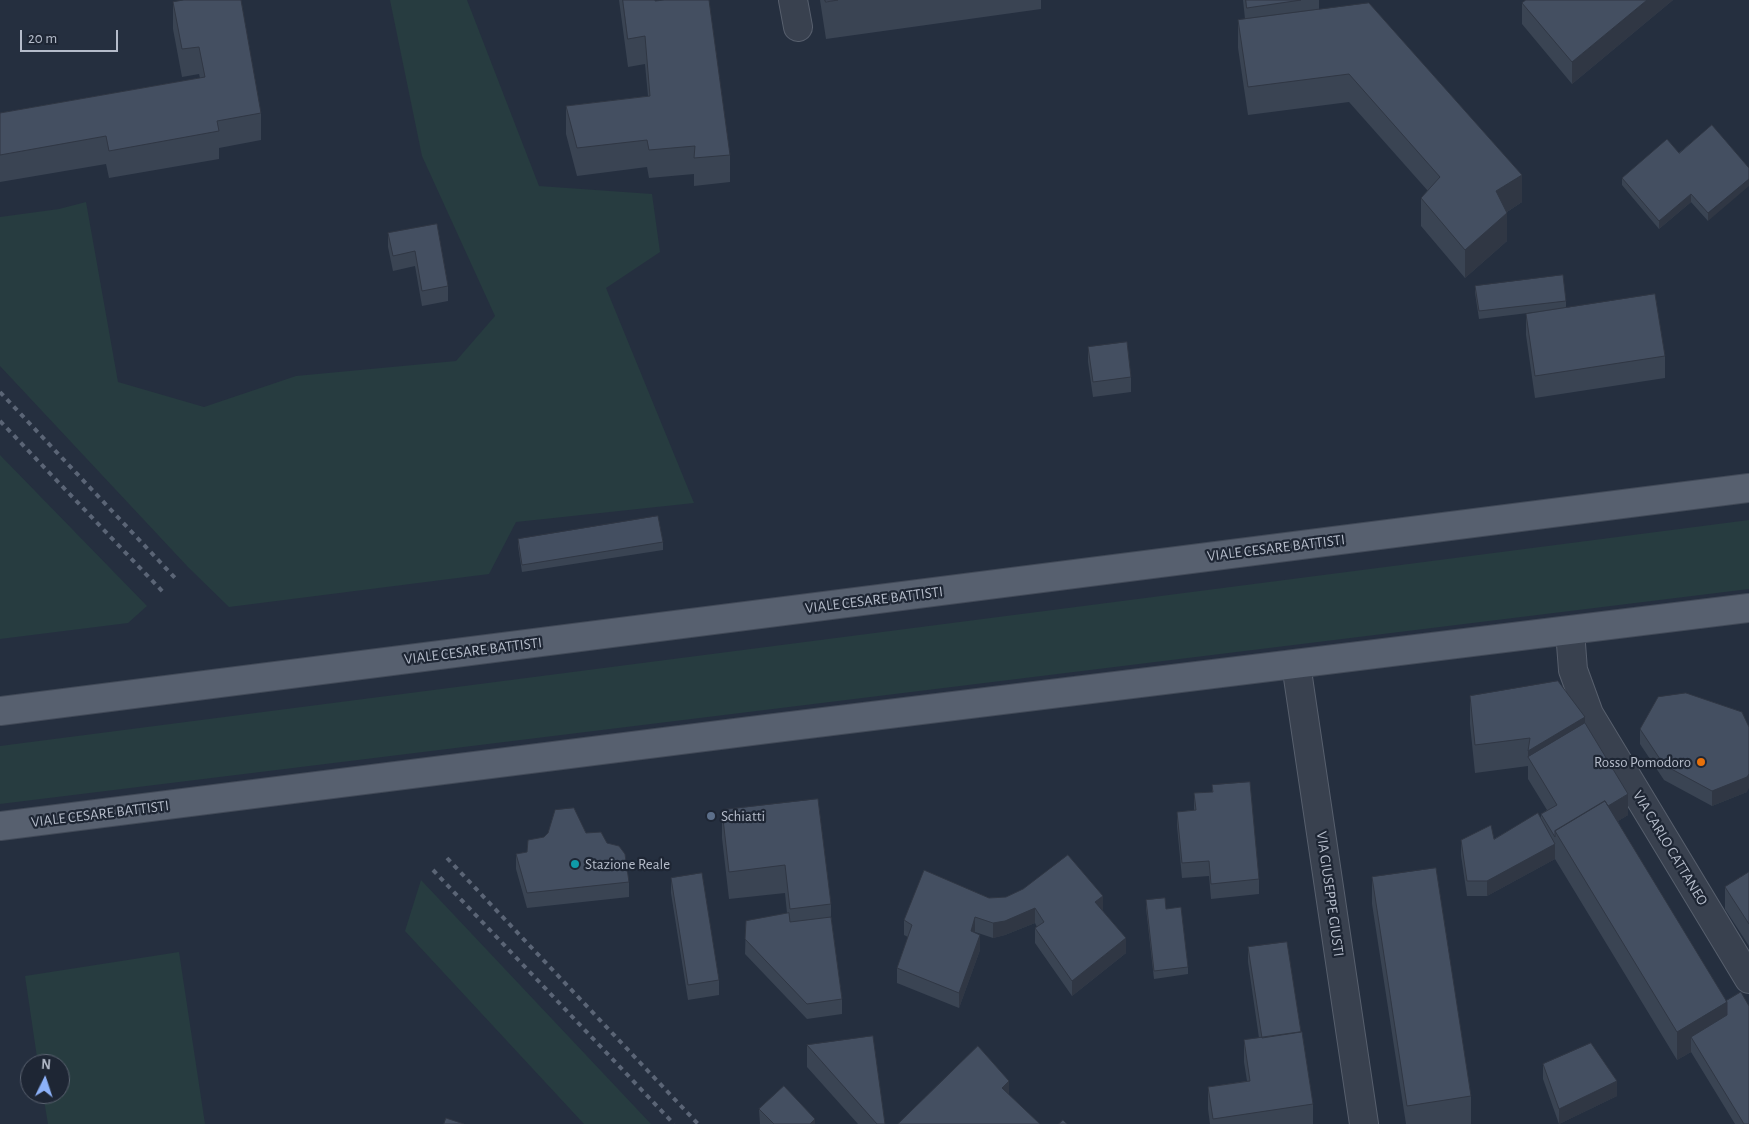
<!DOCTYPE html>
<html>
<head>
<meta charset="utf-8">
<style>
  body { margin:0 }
  #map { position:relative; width:1749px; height:1124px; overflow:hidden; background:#252f3f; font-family:"Alegreya Sans",sans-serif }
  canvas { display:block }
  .north { position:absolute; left:20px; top:1054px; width:50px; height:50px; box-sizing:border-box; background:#1e2634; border:1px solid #5a6270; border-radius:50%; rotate:4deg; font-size:14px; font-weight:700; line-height:20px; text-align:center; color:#b5bcca }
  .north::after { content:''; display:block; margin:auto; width:18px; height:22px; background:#8cb1f8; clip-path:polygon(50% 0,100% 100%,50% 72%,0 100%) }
  .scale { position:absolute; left:20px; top:30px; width:98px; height:22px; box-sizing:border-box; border:2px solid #b5bcca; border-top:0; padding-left:6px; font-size:15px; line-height:18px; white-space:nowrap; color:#b5bcca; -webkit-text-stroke:4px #1e2634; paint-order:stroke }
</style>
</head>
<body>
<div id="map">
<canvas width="1749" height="1124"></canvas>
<div class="north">N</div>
<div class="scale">20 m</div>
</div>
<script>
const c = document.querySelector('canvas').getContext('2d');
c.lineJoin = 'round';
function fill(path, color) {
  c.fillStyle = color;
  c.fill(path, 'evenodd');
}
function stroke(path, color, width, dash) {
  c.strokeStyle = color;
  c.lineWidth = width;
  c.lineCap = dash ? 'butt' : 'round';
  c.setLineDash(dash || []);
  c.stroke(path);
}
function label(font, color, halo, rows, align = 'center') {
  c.font = font + ' "Alegreya Sans",sans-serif';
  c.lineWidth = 4.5;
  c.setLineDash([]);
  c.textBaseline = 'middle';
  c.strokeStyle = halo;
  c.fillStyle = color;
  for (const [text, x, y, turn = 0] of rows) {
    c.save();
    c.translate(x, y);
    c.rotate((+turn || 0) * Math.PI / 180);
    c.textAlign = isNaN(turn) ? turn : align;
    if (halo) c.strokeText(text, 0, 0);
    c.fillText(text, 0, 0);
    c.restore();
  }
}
fill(new Path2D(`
  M 390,0 L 467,0 L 539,186 L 652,194 L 660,252 L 606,288 L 694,503 L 516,522 L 489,574 L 229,607 L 188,567 L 0,366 L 0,217 L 59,209 L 86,202 L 118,382 L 204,407 L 296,376 L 456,361 L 495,316 L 422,156 Z
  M 0,455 L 147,606 L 128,623 L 0,639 Z
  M 1749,520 L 1749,589 L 0,804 L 0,746 Z
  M 421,880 L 651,1124 L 584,1124 L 405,931 Z
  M 179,952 L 205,1124 L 48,1124 L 43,1094 L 60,1094 L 60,1064 L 38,1064 L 25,976 Z`), '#273c40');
const minor = new Path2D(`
  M 793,0 L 798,27
  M 1570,631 L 1573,670 L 1589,714 L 1749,979
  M 1296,664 L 1364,1124`);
const major = new Path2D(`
  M 0,711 L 1749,488
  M 0,826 L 767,729 L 1749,608`);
stroke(minor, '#575f6d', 30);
stroke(major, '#424a58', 30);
stroke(minor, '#39414f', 28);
stroke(major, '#57606f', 28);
stroke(new Path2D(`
  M 0,392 L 176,579
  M 0,421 L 163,592
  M 447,858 L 698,1124
  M 433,870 L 674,1124`), '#5b6576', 4, [5, 5]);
fill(new Path2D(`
  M 619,0 L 655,0 L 730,155 L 730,182 L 694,186 L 694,174 L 649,178 L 647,167 L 577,176 L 566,134 L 566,106 L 648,96 L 645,64 L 628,67 Z
  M 820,0 L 1041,0 L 1041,9 L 826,39 Z
  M 1243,0 L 1319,0 L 1319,10 L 1522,202 L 1507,212 L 1507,241 L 1465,278 L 1421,226 L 1421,198 L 1428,191 L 1349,102 L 1248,115 L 1238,48 L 1238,20 L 1245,19 Z
  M 1673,0 L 1572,84 L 1522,24 L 1522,3 Z
  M 173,2 L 261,113 L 261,140 L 219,148 L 219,159 L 109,178 L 106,164 L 0,182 L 0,113 L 200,78 L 199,74 L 182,77 L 173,29 Z
  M 1712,125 L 1708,221 L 1691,202 L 1659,229 L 1622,185 L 1622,178 L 1679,153 Z
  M 437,224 L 448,286 L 448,301 L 422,306 L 415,266 L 393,271 L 388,247 L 388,233 Z
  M 1475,286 L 1566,301 L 1566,307 L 1665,356 L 1665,378 L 1535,398 L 1526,335 L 1526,314 L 1536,312 L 1479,319 L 1475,293 Z
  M 1088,347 L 1131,377 L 1131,392 L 1093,397 L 1088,362 Z
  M 518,539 L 663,542 L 663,550 L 522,572 L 518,546 Z
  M 1470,696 L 1585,723 L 1628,815 L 1618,821 L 1749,1124 L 1735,1124 L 1691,1052 L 1677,1060 L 1555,859 L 1487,896 L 1467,896 L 1461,855 L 1461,840 L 1494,839 L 1541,820 L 1541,814 L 1547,810 L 1528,779 L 1528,766 L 1475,773 L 1470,724 Z
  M 1640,729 L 1747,792 L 1712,806 L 1664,780 L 1640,744 Z
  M 1212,785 L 1259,879 L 1259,894 L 1211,899 L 1209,876 L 1182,878 L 1177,826 L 1177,812 L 1194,810 L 1194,793 L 1212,792 Z
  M 722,810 L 831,904 L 831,917 L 842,999 L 842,1014 L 807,1019 L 745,954 L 746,921 L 787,913 L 785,893 L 729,899 L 722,838 Z
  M 586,833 L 607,843 L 629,882 L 629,897 L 527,908 L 516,869 L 516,854 L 527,852 L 544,837 Z
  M 1749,872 L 1749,946 L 1725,909 L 1725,887 Z
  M 1372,877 L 1471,1096 L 1471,1124 L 1406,1124 L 1372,904 Z
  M 671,878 L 719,980 L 719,995 L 688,1000 L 671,893 Z
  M 989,898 L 1103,911 L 1126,953 L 1072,996 L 1035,943 L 1035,928 L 1037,927 L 1035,923 L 1005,935 L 993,938 L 975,932 L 980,950 L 959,1008 L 897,983 L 897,968 L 908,937 L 904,935 L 904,920 Z
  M 1146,900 L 1166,909 L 1188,967 L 1188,974 L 1154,979 L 1146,908 Z
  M 1248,947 L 1301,1032 L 1313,1104 L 1313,1124 L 1210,1124 L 1208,1109 L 1208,1087 L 1247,1081 L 1244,1062 L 1244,1040 L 1259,1038 L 1248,962 Z
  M 807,1045 L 885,1124 L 858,1124 L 807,1067 Z
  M 1543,1064 L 1617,1096 L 1559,1124 L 1543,1079 Z
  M 759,1109 L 815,1124 L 760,1124 Z`), '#3a4453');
fill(new Path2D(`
  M 1647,0 L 1673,0 L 1572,84 L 1572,62 Z
  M 1522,175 L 1522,202 L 1496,219 L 1496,191 Z
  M 1749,179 L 1749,186 L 1708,221 L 1708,213 Z
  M 1691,194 L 1691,202 L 1659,229 L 1659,221 Z
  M 1507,213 L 1507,241 L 1465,278 L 1465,250 Z
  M 1585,717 L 1585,745 L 1528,757 L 1528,751 Z
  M 1749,774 L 1749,788 L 1747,792 L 1712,806 L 1712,791 Z
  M 1628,794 L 1628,815 L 1568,851 L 1558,836 Z
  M 1555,844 L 1555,859 L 1487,896 L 1487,881 Z
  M 1103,896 L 1103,911 L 1095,902 Z
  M 1035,908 L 1035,923 L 1005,935 L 993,938 L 993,923 Z
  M 975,917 L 975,932 L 971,946 L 971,931 Z
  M 980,935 L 980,950 L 959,1008 L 959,993 Z
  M 1126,938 L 1126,953 L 1072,996 L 1072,981 Z
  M 1727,1002 L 1727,1030 L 1691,1037 L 1691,1052 L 1677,1060 L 1677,1032 Z
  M 1009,1081 L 1009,1102 L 1002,1088 Z
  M 1617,1081 L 1617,1096 L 1559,1124 L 1559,1109 Z
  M 815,1119 L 815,1124 L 810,1124 Z`), '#303744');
const building = new Path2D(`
  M 184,0 L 241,0 L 261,113 L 217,121 L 219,131 L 109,151 L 106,136 L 0,155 L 0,113 L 205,77 L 199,47 L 182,49 L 173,2 Z
  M 623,0 L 655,0 L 655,1 L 664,0 L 709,0 L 730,155 L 694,158 L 695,146 L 649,150 L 647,140 L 577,148 L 566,106 L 650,96 L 645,36 L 628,39 Z
  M 825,0 L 838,0 L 826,2 Z
  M 1246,0 L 1301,0 L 1247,8 Z
  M 1526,0 L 1647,0 L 1572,62 L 1522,3 Z
  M 1369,3 L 1522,175 L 1496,191 L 1507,213 L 1465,250 L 1421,198 L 1440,177 L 1349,74 L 1248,87 L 1238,20 Z
  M 1712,125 L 1749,168 L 1749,179 L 1708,213 L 1691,194 L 1659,221 L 1622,178 L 1667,139 L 1679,153 Z
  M 437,224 L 448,286 L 422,291 L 415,251 L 393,256 L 388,233 Z
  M 1563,275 L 1566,301 L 1479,311 L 1475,286 Z
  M 1655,294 L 1665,356 L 1535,376 L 1526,314 Z
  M 1127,342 L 1131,377 L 1093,382 L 1088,347 Z
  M 658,516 L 663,542 L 522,565 L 518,539 Z
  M 1558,681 L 1585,717 L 1528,751 L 1530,738 L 1475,745 L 1470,696 Z
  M 1686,693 L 1742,712 L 1749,727 L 1749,774 L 1747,777 L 1712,791 L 1664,765 L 1640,729 L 1658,697 Z
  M 1585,723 L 1628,794 L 1608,806 L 1605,801 L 1555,831 L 1555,837 L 1541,814 L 1557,805 L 1528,757 Z
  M 1250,782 L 1259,879 L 1211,884 L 1209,861 L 1182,863 L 1177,812 L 1196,810 L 1194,793 L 1213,792 L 1212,785 Z
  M 818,799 L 831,904 L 790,909 L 785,865 L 729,872 L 722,810 Z
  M 1605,801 L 1727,1002 L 1677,1032 L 1555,831 Z
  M 574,808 L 586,833 L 601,832 L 607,843 L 619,846 L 625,854 L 629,882 L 527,893 L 516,854 L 527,852 L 528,840 L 544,837 L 548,833 L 555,810 Z
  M 1538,813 L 1555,844 L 1487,881 L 1467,881 L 1461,840 L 1491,825 L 1494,839 Z
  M 1068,855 L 1103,896 L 1095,902 L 1126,938 L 1072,981 L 1035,928 L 1044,922 L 1035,908 L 1005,921 L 993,923 L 975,917 L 971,931 L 980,935 L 959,993 L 897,968 L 912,925 L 904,920 L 924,870 L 989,898 L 1006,897 L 1023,889 Z
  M 1436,868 L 1471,1096 L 1407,1106 L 1372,877 Z
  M 1749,872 L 1749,924 L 1725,887 Z
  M 702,873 L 719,980 L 688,985 L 671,878 Z
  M 1165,898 L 1166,909 L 1181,907 L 1188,967 L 1154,971 L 1146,900 Z
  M 789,913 L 790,922 L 831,917 L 842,999 L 807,1004 L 745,939 L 746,921 Z
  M 1287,942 L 1301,1032 L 1262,1038 L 1248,947 Z
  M 1741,992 L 1749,1006 L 1749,1124 L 1744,1124 L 1691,1037 L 1727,1015 L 1727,1002 L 1726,1001 Z
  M 1302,1032 L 1313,1104 L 1213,1119 L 1208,1087 L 1250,1081 L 1244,1040 Z
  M 873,1036 L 885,1124 L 877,1124 L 807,1045 Z
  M 1591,1043 L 1617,1081 L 1559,1109 L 1543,1064 Z
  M 978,1046 L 1009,1081 L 1002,1088 L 1040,1124 L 898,1124 Z
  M 784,1086 L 815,1119 L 810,1124 L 774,1124 L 759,1109 Z
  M 446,1118 L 464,1124 L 444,1124 Z
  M 1063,1120 L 1067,1124 L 1059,1124 Z`);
fill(building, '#444f61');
stroke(building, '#303744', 1);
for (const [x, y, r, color] of [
  [1701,762,5,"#e8710a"],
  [711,816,5,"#5c6f8a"],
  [575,864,5,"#0f9aa8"]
]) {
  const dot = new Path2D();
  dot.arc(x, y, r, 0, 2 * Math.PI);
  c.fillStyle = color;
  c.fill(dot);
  stroke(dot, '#1e2634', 2);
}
label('15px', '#b5bcca', '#1e2634', [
  ["VIALE CESARE BATTISTI",1276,548,-7],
  ["VIALE CESARE BATTISTI",874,600,-7],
  ["VIALE CESARE BATTISTI",473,651,-7],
  ["VIALE CESARE BATTISTI",100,814,-7],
  ["VIA CARLO CATTANEO",1670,848,59],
  ["VIA GIUSEPPE GIUSTI",1330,894,82]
]);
label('15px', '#b5bcca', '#1e2634', [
  ["Rosso Pomodoro",1691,762,"right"],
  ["Schiatti",721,816],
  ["Stazione Reale",585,864]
], 'left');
</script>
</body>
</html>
